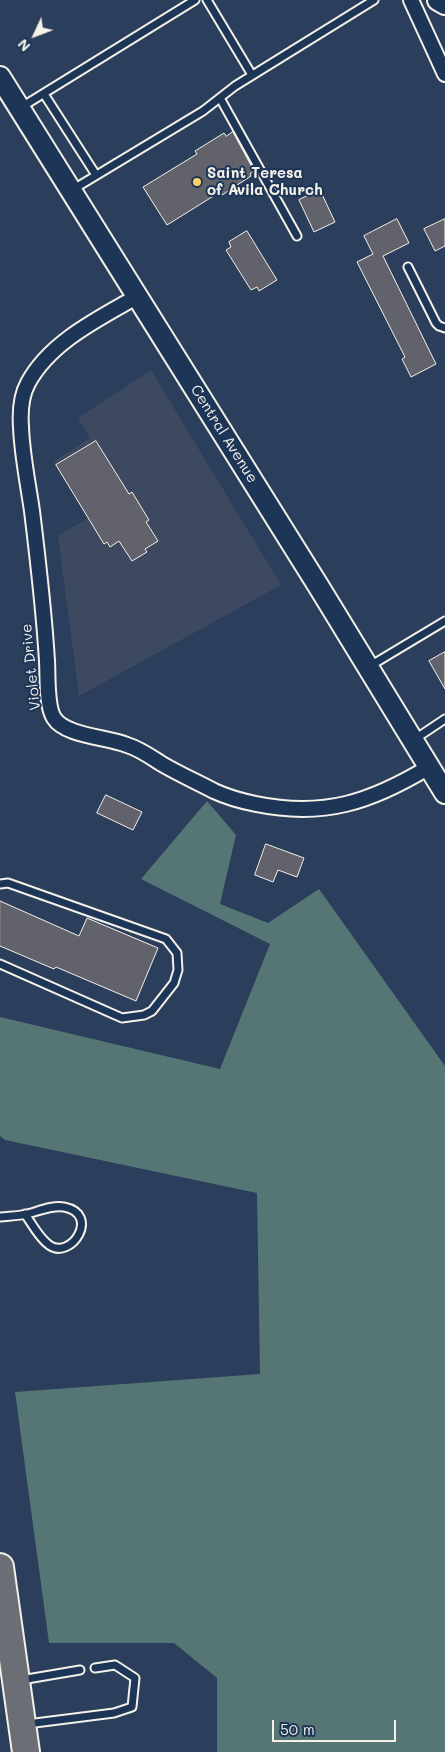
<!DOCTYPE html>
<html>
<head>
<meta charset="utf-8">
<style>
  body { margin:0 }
  #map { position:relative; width:445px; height:1752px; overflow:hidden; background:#2b3e5b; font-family:Mali,sans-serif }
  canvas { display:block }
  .north { position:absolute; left:10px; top:10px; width:50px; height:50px; -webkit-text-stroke:4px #1d3557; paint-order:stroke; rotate:227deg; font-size:14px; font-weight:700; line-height:20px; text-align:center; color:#f4f1e8 }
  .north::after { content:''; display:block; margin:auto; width:18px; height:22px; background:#f4f1e8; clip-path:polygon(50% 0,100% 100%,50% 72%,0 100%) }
  .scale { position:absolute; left:272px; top:1720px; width:124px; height:22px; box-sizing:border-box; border:2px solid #f4f1e8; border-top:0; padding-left:6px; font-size:15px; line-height:18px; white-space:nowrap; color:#f4f1e8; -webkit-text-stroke:4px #1d3557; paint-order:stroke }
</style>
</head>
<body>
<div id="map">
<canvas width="445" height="1752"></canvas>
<div class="north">N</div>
<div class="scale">50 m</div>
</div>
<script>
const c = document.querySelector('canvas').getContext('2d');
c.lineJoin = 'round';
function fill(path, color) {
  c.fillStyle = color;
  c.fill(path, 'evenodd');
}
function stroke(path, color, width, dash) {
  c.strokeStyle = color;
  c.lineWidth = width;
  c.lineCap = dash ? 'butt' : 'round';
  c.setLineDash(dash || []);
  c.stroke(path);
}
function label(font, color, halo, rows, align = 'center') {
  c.font = font + ' Mali,sans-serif';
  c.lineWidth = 4;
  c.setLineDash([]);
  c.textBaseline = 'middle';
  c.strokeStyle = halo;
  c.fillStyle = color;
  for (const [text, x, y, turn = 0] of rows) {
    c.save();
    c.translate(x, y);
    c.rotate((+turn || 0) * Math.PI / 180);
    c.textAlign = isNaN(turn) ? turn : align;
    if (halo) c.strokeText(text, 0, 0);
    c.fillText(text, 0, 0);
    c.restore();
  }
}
fill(new Path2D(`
  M 151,370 L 281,585 L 79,696 L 58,536 L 88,518 L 54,461 L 90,438 L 78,418 Z`), '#3c4960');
fill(new Path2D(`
  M 207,801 L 236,835 L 220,904 L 268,923 L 319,889 L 445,1066 L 445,1752 L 217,1752 L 217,1678 L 174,1643 L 49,1643 L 15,1392 L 260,1374 L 257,1193 L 5,1140 L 0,1136 L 0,1017 L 220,1069 L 270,944 L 141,879 Z`), '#557675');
const building = new Path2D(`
  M 233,132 L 254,171 L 250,174 L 251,176 L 222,195 L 220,192 L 167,225 L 143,187 L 197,154 L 195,151 L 224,133 L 226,136 Z
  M 320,190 L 335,222 L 314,232 L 299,200 Z
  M 397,219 L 409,243 L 383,256 L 436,364 L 411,377 L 402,359 L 405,357 L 357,262 L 373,254 L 364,236 Z
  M 445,219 L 445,246 L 435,251 L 424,229 Z
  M 247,231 L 277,280 L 259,291 L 257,287 L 251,290 L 226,250 L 231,247 L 229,242 Z
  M 96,441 L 129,494 L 132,492 L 149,520 L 146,522 L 158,541 L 145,549 L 147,552 L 132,561 L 119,541 L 110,547 L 107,542 L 104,544 L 56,465 Z
  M 445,652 L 445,689 L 429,661 Z
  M 106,795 L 142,812 L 133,830 L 97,813 Z
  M 266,844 L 304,858 L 297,877 L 278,870 L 273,882 L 255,875 Z
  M 0,901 L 79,936 L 87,918 L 158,948 L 136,1001 L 56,967 L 54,969 L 0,946 Z`);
fill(building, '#62626c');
stroke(building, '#f4f1e8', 1);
const lane = new Path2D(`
  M 207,0 L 252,75
  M 44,94 L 96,175
  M 220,98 L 297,236
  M 20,108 L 195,0
  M 72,190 L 203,111 L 235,86 L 374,0
  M 408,267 L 436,323 L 439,326 L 445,328
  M 370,666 L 445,621
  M 415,739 L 445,719
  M 0,884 L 8,883 L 166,939 L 177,953 L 178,970 L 174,983 L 152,1011 L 144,1015 L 122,1018 L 0,964
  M 0,1217 C 9,1216 18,1216 27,1214 C 39,1211 52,1205 64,1207 C 101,1214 71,1261 49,1245 C 39,1238 32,1224 25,1214
  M 21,1680 L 80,1670
  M 27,1724 L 114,1713 L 132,1707 L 135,1678 L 115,1665 L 95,1668`);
const street = new Path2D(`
  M 411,0 L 445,74
  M 138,296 C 98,319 50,342 28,383 C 21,396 20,413 21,427 C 22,455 28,483 32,511 C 38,560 44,611 47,661 C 48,676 46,706 54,718 C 65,736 108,737 127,745 C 140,749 151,757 162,764 C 179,774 197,782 214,791 C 227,797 241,801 256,804 C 324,818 371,802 429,767`);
const secondary = new Path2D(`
  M 438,0 L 445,4
  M 0,77 L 319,587 L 445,793`);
const highway = new Path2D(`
  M 0,1567 L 26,1752`);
stroke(lane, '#f4f1e8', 11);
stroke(street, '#f4f1e8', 18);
stroke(secondary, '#f4f1e8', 24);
stroke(highway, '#f4f1e8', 30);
stroke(lane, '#1d3557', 7);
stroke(street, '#1d3557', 14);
stroke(secondary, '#1d3557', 20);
stroke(highway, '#6b6f75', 26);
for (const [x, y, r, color] of [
  [197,182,5,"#ffd166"]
]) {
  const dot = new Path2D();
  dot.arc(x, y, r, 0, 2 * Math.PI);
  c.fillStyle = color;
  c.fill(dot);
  stroke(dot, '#1d3557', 2);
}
label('bold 15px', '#f4f1e8', '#1d3557', [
  ["Saint Teresa",207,173],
  ["of Avila Church",207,190]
], 'left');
label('15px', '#f4f1e8', '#1d3557', [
  ["Central Avenue",224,434,58],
  ["Violet Drive",31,667,-96]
]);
</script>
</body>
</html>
